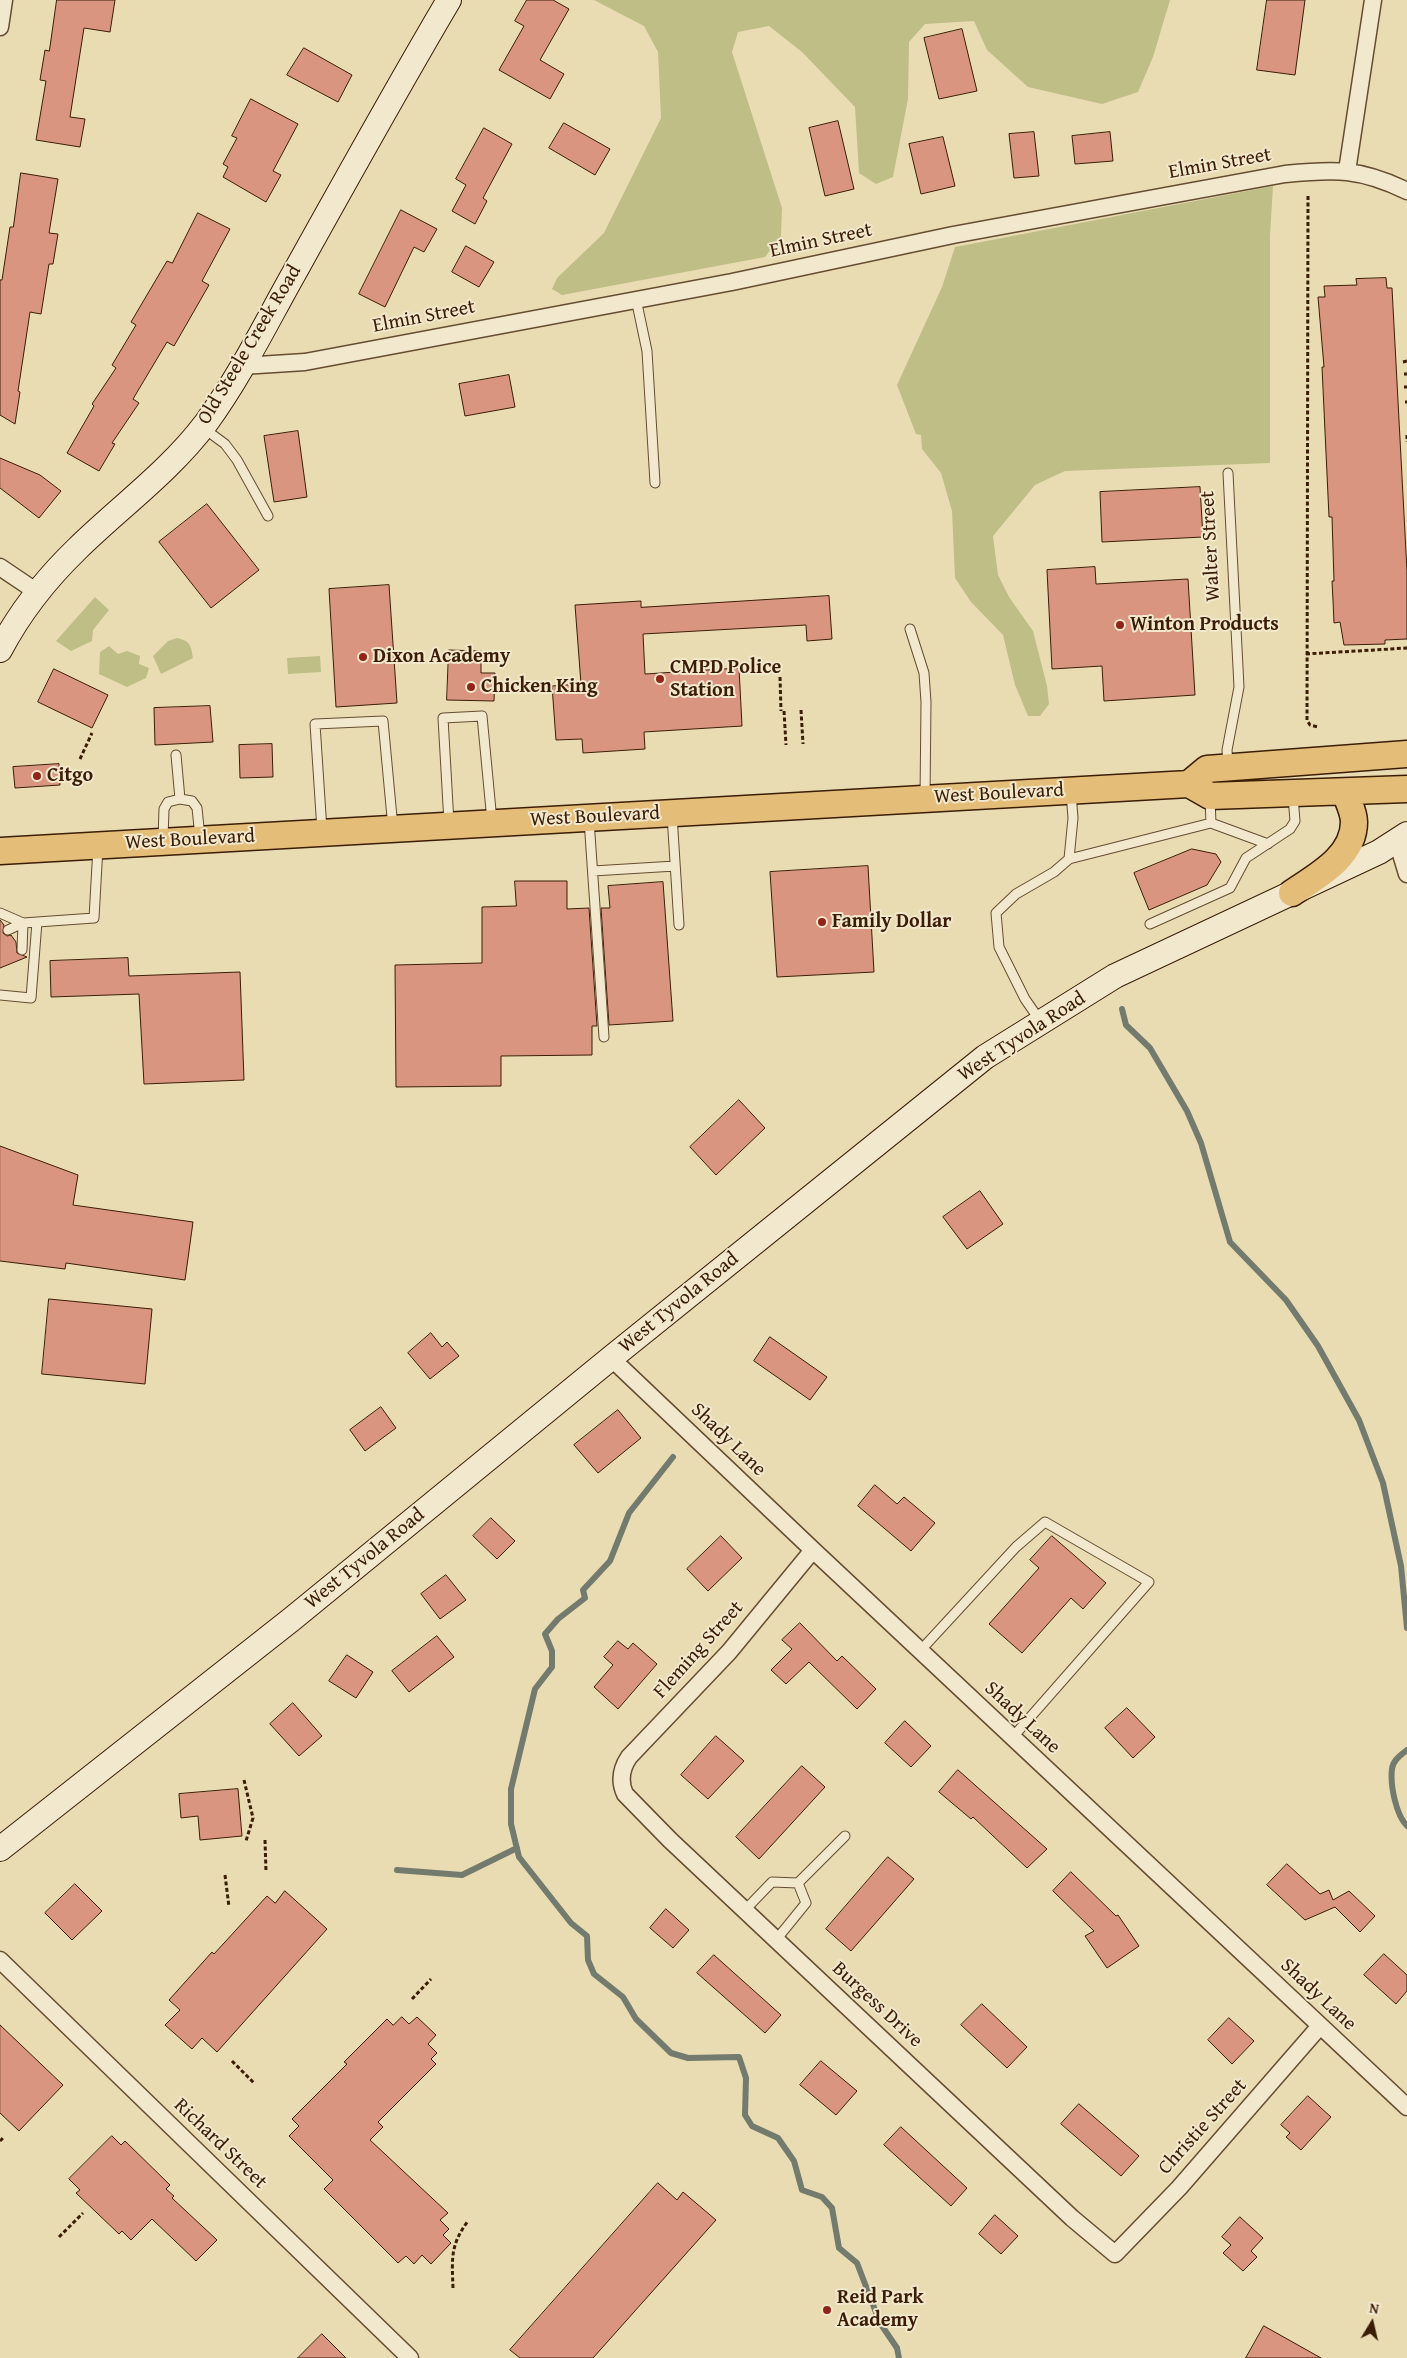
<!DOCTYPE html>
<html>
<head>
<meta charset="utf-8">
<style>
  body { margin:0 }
  #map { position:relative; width:1407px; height:2358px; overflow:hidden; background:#e9dcb2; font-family:"Gentium Book Plus",serif }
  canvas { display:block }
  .north { position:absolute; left:1347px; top:2298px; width:50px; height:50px; -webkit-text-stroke:4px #f1e8cd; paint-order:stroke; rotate:9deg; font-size:14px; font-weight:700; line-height:20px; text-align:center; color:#3b1d06 }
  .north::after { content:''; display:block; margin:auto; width:18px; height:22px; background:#3b1d06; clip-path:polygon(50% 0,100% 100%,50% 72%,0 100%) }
</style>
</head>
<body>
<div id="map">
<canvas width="1407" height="2358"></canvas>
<div class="north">N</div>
</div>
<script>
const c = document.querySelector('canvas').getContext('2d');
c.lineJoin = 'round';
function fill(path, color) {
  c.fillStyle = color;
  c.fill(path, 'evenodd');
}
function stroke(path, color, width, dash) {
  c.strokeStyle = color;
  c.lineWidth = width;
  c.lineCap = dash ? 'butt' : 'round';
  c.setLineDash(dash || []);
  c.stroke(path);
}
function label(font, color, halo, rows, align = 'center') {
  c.font = font + ' "Gentium Book Plus",serif';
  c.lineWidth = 4;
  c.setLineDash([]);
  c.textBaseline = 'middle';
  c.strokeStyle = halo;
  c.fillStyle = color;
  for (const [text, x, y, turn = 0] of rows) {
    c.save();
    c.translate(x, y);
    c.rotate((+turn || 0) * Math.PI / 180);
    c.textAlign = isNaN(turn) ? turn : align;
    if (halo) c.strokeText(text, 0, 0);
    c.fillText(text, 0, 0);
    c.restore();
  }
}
fill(new Path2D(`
  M 594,0 L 1170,0 L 1153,57 L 1138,92 L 1102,104 L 1028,87 L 987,50 L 974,21 L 925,24 L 909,42 L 908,99 L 893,177 L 876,184 L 859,173 L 855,107 L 802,52 L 769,26 L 738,32 L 732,52 L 782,208 L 781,236 L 765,257 L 562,295 L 552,289 L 557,278 L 604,233 L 661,118 L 658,52 L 644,26 Z
  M 1273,186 L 1270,235 L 1270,463 L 1065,471 L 1035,485 L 993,536 L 998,575 L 1009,597 L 1033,631 L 1047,686 L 1049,704 L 1040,716 L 1028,716 L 1015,685 L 1003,635 L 971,602 L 955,578 L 952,511 L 941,473 L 922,449 L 921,435 L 916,434 L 897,385 L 942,287 L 955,247 Z
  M 95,597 L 109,610 L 93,630 L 92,641 L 71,651 L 56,641 Z
  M 177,638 C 190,641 191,645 193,658 L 161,674 L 153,656 L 168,641 Z
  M 109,646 L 118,654 L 127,651 L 140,656 L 139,664 L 149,668 L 146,678 L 127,687 L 99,674 L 100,652 Z
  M 320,656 L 321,672 L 288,674 L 287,658 Z`), '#bfbe87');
stroke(new Path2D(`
  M 1122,1009 L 1126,1025 L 1150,1048 L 1187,1111 L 1201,1143 L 1230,1242 L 1286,1300 L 1318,1346 L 1359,1420 L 1383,1483 L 1401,1566 L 1407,1628
  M 673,1457 L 629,1513 L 610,1561 L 583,1590 L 585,1598 L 558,1619 L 545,1634 L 552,1651 L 552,1667 L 535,1689 L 511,1789 L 511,1824 L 519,1857 L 571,1923 L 587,1936 L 588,1960 L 594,1974 L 623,1997 L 636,2019 L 671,2053 L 688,2058 L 739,2057 L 746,2078 L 745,2115 L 752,2126 L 778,2138 L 794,2161 L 802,2190 L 822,2197 L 832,2208 L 839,2248 L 857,2263 L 880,2323 L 897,2348 L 899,2358
  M 1407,1750 C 1401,1755 1393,1760 1392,1769 C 1390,1785 1396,1815 1407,1826
  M 397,1870 L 462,1875 L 517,1848`), '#737b6e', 6);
const building = new Path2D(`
  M 57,0 L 115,0 L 110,32 L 84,28 L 70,117 L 85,119 L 80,147 L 36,140 L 46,81 L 40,80 L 45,50 L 49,51 Z
  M 527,0 L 553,0 L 569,9 L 540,60 L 564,74 L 550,99 L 499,70 L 524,26 L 515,21 Z
  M 1267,0 L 1305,0 L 1295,75 L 1257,70 Z
  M 962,29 L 977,91 L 939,99 L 924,38 Z
  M 304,48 L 352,75 L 338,102 L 287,75 Z
  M 251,99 L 298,124 L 273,171 L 281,175 L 266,202 L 223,177 L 228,167 L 223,164 L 237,138 L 232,136 Z
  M 838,121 L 854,189 L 825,196 L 809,128 Z
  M 564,123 L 610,149 L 595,175 L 549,148 Z
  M 484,128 L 512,144 L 483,198 L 487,201 L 475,224 L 452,211 L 466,185 L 456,179 Z
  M 1034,132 L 1039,176 L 1014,178 L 1009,134 Z
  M 1110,132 L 1113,161 L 1075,164 L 1072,136 Z
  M 943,137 L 955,186 L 921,194 L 909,144 Z
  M 21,173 L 58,179 L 49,233 L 58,234 L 53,264 L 49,264 L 41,314 L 30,312 L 18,391 L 20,392 L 15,424 L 0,415 L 0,280 L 2,280 L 10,227 L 13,227 Z
  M 401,210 L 437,229 L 424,252 L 414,247 L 385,307 L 359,294 Z
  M 198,213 L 230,229 L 202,281 L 209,285 L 174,346 L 167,342 L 133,399 L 139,403 L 112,443 L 115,444 L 99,471 L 67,453 L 94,406 L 92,404 L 116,368 L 112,365 L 136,325 L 131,322 L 167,261 L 172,263 Z
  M 466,246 L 494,262 L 479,287 L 452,272 Z
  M 1386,278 L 1387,288 L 1392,288 L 1407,571 L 1407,639 L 1385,640 L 1385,644 L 1344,645 L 1340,622 L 1334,623 L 1333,600 L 1332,581 L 1334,581 L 1332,517 L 1329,517 L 1322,367 L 1324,367 L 1318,297 L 1325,297 L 1324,286 L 1357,285 L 1356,279 Z
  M 509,375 L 515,407 L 465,416 L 459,384 Z
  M 298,431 L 307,497 L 274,502 L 264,436 Z
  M 0,458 L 40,475 L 61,491 L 39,518 L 0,488 Z
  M 1200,487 L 1203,537 L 1102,542 L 1100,492 Z
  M 207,504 L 259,570 L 211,608 L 159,542 Z
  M 1095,567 L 1096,584 L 1188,579 L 1195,695 L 1104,701 L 1102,666 L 1052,669 L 1047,570 Z
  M 389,585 L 397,703 L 336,707 L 329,589 Z
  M 829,596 L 832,639 L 807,641 L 806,625 L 643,634 L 645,674 L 739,668 L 742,726 L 644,732 L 645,749 L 583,753 L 582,739 L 556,740 L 552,686 L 581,684 L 575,605 L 641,601 L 641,607 Z
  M 449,650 L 481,651 L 481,673 L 495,673 L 494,701 L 447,700 Z
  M 54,669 L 108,695 L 92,728 L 38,702 Z
  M 210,706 L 213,742 L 155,745 L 154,708 Z
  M 272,744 L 273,777 L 240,778 L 239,745 Z
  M 59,764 L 60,785 L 15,788 L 13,767 Z
  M 1192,849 L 1216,854 L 1221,862 L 1207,885 L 1149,910 L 1134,873 Z
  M 868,866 L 874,972 L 777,977 L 770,872 Z
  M 515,881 L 567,881 L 567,909 L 589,908 L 597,1026 L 592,1026 L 592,1055 L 501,1056 L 501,1086 L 396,1087 L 395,965 L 482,963 L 482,907 L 516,906 Z
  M 663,882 L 673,1021 L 609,1025 L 601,908 L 610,908 L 608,886 Z
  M 0,920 L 4,925 L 3,933 L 7,936 L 11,935 L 16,942 L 17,953 L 27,957 L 0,968 Z
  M 128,958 L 129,976 L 240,972 L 244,1080 L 144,1084 L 139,994 L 51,997 L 50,961 Z
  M 739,1100 L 765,1128 L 716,1175 L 690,1147 Z
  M 0,1146 L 78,1175 L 73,1205 L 193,1222 L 185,1280 L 66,1263 L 65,1269 L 0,1261 Z
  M 980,1191 L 1003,1224 L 967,1249 L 943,1217 Z
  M 49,1299 L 152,1309 L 145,1384 L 42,1374 Z
  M 431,1333 L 442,1347 L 447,1342 L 459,1356 L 430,1379 L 408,1353 Z
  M 770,1337 L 827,1377 L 810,1400 L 754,1361 Z
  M 381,1407 L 396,1428 L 365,1451 L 350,1430 Z
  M 618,1410 L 641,1438 L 598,1473 L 574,1445 Z
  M 875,1485 L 897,1504 L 904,1497 L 935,1523 L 911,1551 L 858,1506 Z
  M 491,1518 L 515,1541 L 497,1559 L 473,1536 Z
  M 721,1536 L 742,1558 L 708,1591 L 687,1569 Z
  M 1052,1536 L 1106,1583 L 1083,1609 L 1071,1598 L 1022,1653 L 989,1624 L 1039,1568 L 1030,1560 Z
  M 446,1575 L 466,1600 L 440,1619 L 421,1594 Z
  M 800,1623 L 837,1661 L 842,1656 L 876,1689 L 857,1709 L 809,1662 L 786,1684 L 771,1670 L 792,1649 L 782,1640 Z
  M 437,1636 L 454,1657 L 409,1692 L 392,1671 Z
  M 618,1641 L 628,1649 L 633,1643 L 657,1664 L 618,1709 L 594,1687 L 613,1665 L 604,1657 Z
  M 347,1655 L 373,1672 L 356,1698 L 329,1681 Z
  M 293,1703 L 322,1736 L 299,1756 L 270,1724 Z
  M 1127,1708 L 1155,1737 L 1133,1758 L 1105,1728 Z
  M 905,1721 L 931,1746 L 911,1767 L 885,1743 Z
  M 716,1736 L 744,1761 L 708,1799 L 681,1775 Z
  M 802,1766 L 825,1787 L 759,1859 L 736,1837 Z
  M 958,1770 L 1047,1849 L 1027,1868 L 973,1817 L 971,1819 L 939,1792 Z
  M 238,1789 L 242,1836 L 200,1840 L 198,1816 L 181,1818 L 179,1794 Z
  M 888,1857 L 914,1879 L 851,1951 L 826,1929 Z
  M 1287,1864 L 1320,1894 L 1329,1890 L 1333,1900 L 1349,1891 L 1375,1916 L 1360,1932 L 1335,1907 L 1305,1920 L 1267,1885 Z
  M 1071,1872 L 1116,1916 L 1118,1915 L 1139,1946 L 1107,1968 L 1085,1936 L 1094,1931 L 1053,1891 Z
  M 75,1884 L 102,1911 L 72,1940 L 45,1913 Z
  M 285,1891 L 327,1929 L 217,2052 L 202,2038 L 192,2049 L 165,2025 L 180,2010 L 169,2000 L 212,1952 L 214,1954 L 267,1896 L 275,1903 Z
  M 666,1909 L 689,1930 L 673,1948 L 650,1928 Z
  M 1384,1954 L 1407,1975 L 1407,1991 L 1396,2004 L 1364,1975 Z
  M 714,1955 L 781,2015 L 765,2033 L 697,1973 Z
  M 982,2004 L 1027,2047 L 1007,2068 L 961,2025 Z
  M 402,2017 L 409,2024 L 417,2017 L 436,2035 L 428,2044 L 437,2053 L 431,2059 L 436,2064 L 378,2122 L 383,2127 L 370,2140 L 448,2213 L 440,2220 L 449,2229 L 443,2235 L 451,2243 L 431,2264 L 422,2255 L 414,2264 L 406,2256 L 398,2263 L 324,2189 L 333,2180 L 289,2136 L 299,2126 L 292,2119 L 347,2064 L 344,2062 L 387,2019 L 393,2025 Z
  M 1229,2018 L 1254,2041 L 1232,2064 L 1208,2040 Z
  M 0,2025 L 63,2085 L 19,2131 L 0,2113 Z
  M 821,2061 L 857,2091 L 836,2115 L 800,2085 Z
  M 1308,2096 L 1331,2117 L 1301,2150 L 1286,2137 L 1290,2133 L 1281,2125 Z
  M 1079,2104 L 1139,2156 L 1121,2176 L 1061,2124 Z
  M 901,2127 L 967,2188 L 951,2206 L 884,2145 Z
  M 112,2136 L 121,2145 L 125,2141 L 170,2185 L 166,2189 L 174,2196 L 172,2198 L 217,2240 L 196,2261 L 152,2219 L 131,2240 L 122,2231 L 119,2234 L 76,2193 L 80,2190 L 69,2179 Z
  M 658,2183 L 677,2200 L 683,2192 L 716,2220 L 593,2358 L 520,2358 L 510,2350 Z
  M 995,2215 L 1018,2236 L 1001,2254 L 979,2234 Z
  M 1240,2217 L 1263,2238 L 1251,2251 L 1257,2257 L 1243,2271 L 1223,2253 L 1231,2245 L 1222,2237 Z
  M 1264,2326 L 1321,2358 L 1246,2358 Z
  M 322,2334 L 346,2358 L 298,2358 Z`);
fill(building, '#da9581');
stroke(building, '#3b1d06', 1);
const lane = new Path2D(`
  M 636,299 L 647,351 L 655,483
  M 202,427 L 225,444 L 237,460 L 268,516
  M 1228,473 L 1239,687 L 1227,750 L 1228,764
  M 910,629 L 924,673 L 926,702 L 925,798
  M 176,755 L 180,799
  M 1071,793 L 1073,818 L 1069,859 L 1211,823
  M 1210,799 L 1211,823 L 1268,844
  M 672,815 L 679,925
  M 589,820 L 604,1037
  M 449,823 L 443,718 L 482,716 L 492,821
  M 322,830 L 315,724 L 383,721 L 393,828
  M 163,839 L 164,809 L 168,802 L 180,799 L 192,801 L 197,808 L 200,837
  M 593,871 L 675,866
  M 0,913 L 23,923 L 22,950
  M 1150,924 L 1230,888 L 1246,858 L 1290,829 L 1295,821 L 1293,796
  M 8,930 L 23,923 L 94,918 L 98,847
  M 0,995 L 31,998 L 37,922
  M 1041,1022 L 1025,999 L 999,947 L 996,913 L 1016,894 L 1054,872 L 1069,859
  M 920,1651 L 1016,1547 L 1045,1522 L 1149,1582 L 1012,1738
  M 798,1883 L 845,1836
  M 745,1910 L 772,1882 L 798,1883 L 806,1903 L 776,1940`);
const street = new Path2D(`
  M 0,27 L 4,0
  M 1347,171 L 1373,0
  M 242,366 L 305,362 L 732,282 L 953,235 L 1285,174 C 1335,169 1360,168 1407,191
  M 0,567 L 37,592
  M 1397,841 L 1407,874
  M 611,1358 L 813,1550 L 1407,2107
  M 813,1550 L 729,1652 L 629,1757 C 621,1769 619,1781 625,1794 L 670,1840 L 1072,2218 L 1115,2254 L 1179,2188 L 1320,2026
  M 0,1960 L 410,2358`);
const secondary = new Path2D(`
  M 0,650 C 20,612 47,578 77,549 C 120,507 170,471 206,423 C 241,375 268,319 297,268 C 347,178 397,88 449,0
  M 0,1849 L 292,1619 L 611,1358 L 985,1057 L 1115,976 L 1379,852 L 1407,834`);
const primary = new Path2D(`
  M 1189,784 L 1207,769 L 1407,754
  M 0,851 L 1189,784 L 1210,796 L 1407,789
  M 1292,893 C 1317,876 1354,857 1354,822 C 1354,812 1348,801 1345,792`);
stroke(lane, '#664d31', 11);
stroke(street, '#664d31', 19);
stroke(secondary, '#3b1d06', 26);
stroke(primary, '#3b1d06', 29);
stroke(new Path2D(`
  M 1308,196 L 1307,720 L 1310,725 L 1318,727
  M 1403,362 L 1407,361
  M 1404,374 L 1407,374
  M 1404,387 L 1407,387
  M 1405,402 L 1407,402
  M 1407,435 L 1407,442
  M 1306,654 L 1407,648
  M 780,677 L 781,711
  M 801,710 L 803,744
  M 784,711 L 786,745
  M 80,759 L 92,733
  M 244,1780 L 253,1818 L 246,1841
  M 265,1840 L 266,1872
  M 225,1875 L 229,1907
  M 412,1999 L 431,1979
  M 232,2061 L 254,2083
  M 0,2141 L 4,2137
  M 59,2237 L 83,2213
  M 453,2288 C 452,2259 450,2245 468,2221`), '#3b1d06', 3, [4, 2.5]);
stroke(lane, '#f1e8cd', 9);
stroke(street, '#f1e8cd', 16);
stroke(secondary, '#f1e8cd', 24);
stroke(primary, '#e4be79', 26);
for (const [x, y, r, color] of [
  [1120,625,5,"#8f2418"],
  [363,657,5,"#8f2418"],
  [660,679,5,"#8f2418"],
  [471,687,5,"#8f2418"],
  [37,776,5,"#8f2418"],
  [822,922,5,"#8f2418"],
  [827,2310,5,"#8f2418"]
]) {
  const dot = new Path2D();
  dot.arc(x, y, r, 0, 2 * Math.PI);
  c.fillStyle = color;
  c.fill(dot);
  stroke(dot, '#f1e8cd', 2);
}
label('20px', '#3b1d06', '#f1e8cd', [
  ["Elmin Street",1220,164,-10],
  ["Elmin Street",821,241,-12],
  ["Elmin Street",424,317,-11],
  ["Old Steele Creek Road",250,345,-59],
  ["Walter Street",1211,546,-93],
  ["West Boulevard",999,794,-3],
  ["West Boulevard",595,817,-3],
  ["West Boulevard",190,840,-3],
  ["West Tyvola Road",1022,1037,-33],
  ["West Tyvola Road",679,1303,-39],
  ["Shady Lane",728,1440,44],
  ["West Tyvola Road",365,1559,-39],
  ["Fleming Street",699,1650,-48],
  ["Shady Lane",1022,1718,43],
  ["Shady Lane",1318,1995,43],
  ["Burgess Drive",877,2005,43],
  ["Christie Street",1203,2127,-48],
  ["Richard Street",220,2144,44]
]);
label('bold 20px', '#3b1d06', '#f1e8cd', [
  ["Winton Products",1130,625],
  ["Dixon Academy",373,657],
  ["CMPD Police",670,668],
  ["Station",670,691],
  ["Chicken King",481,687],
  ["Citgo",47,776],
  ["Family Dollar",832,922],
  ["Reid Park",837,2298],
  ["Academy",837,2321]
], 'left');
</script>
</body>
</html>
